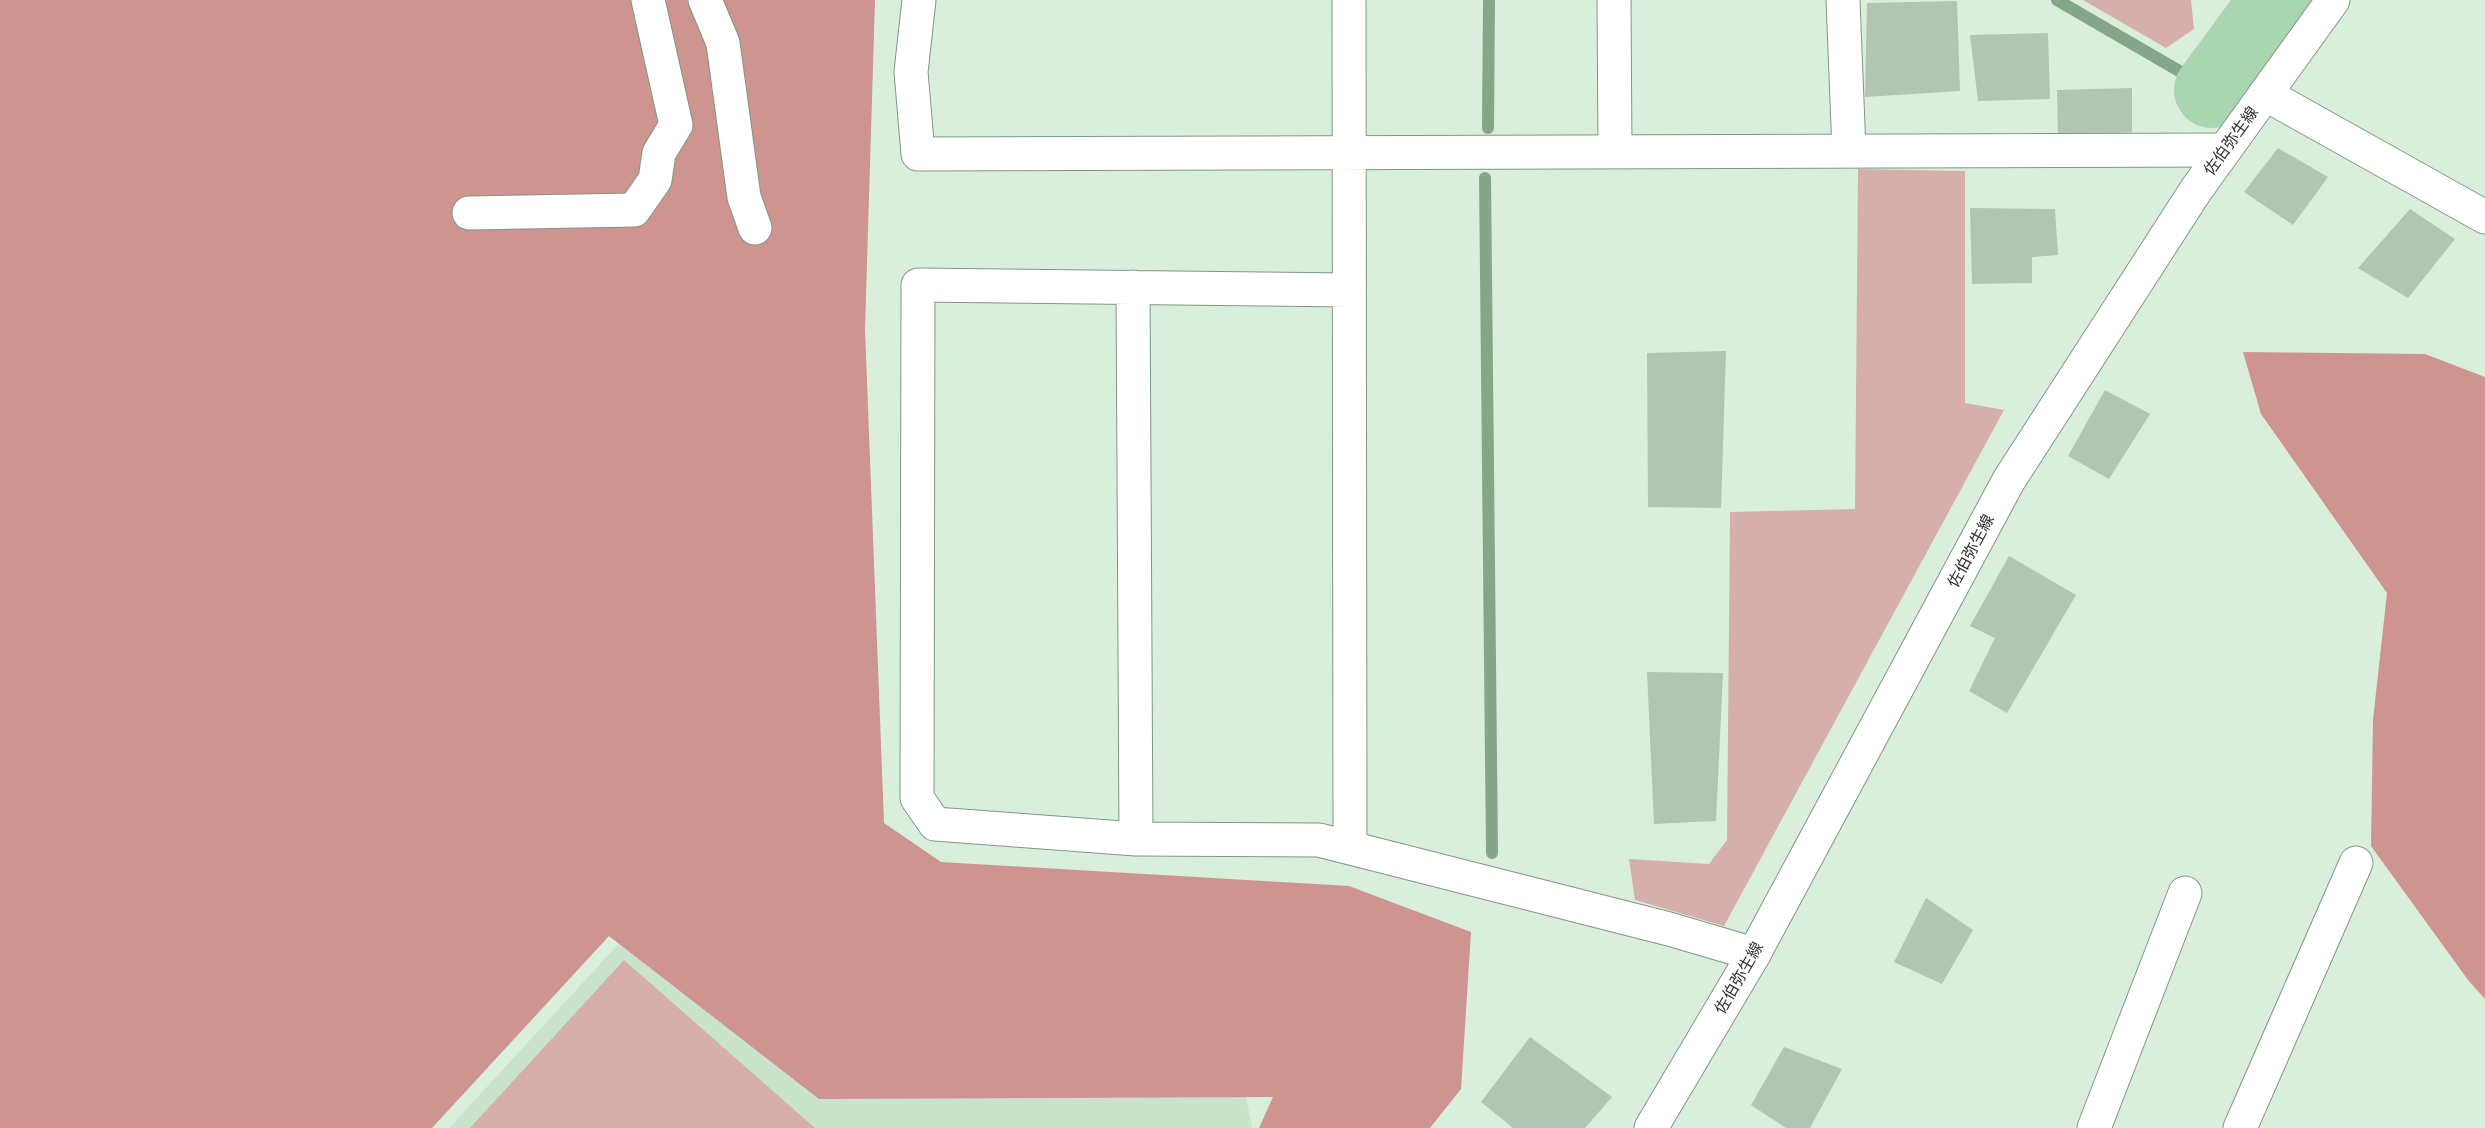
<!DOCTYPE html>
<html>
<head>
<meta charset="utf-8">
<style>
  body { margin:0 }
  canvas { display:block; background:#d9efdc }
</style>
</head>
<body>
<canvas width="2485" height="1128"></canvas>
<script>
const c = document.querySelector('canvas').getContext('2d');
c.lineJoin = 'round';
function fill(path, color) {
  c.fillStyle = color;
  c.fill(path, 'evenodd');
}
function stroke(path, color, width, dash) {
  c.strokeStyle = color;
  c.lineWidth = width;
  c.lineCap = dash ? 'butt' : 'round';
  c.setLineDash(dash || []);
  c.stroke(path);
}
function label(font, color, halo, rows, align = 'center') {
  c.font = font + ' Lato,"Noto Sans JP",sans-serif';
  c.lineWidth = 6;
  c.setLineDash([]);
  c.textBaseline = 'middle';
  c.strokeStyle = halo;
  c.fillStyle = color;
  for (const [text, x, y, turn = 0] of rows) {
    c.save();
    c.translate(x, y);
    c.rotate((+turn || 0) * Math.PI / 180);
    c.textAlign = isNaN(turn) ? turn : align;
    if (halo) c.strokeText(text, 0, 0);
    c.fillText(text, 0, 0);
    c.restore();
  }
}
fill(new Path2D(`
  M 649,911 L 1243,1081 L 1252,1128 L 449,1128 Z`), '#c9e3cc');
fill(new Path2D(`
  M 2083,0 L 2191,0 L 2194,29 L 2166,48 Z
  M 1858,169 L 1965,171 L 1965,403 L 2004,410 L 1724,926 L 1635,900 L 1629,859 L 1709,864 L 1727,840 L 1730,512 L 1855,509 Z
  M 624,960 L 815,1128 L 470,1128 Z`), '#d6afac');
fill(new Path2D(`
  M 0,0 L 875,0 L 865,329 L 884,823 L 941,862 L 1349,886 L 1471,932 L 1461,1089 L 1430,1128 L 1259,1128 L 1273,1097 L 819,1099 L 609,936 L 432,1128 L 0,1128 Z
  M 2243,352 L 2425,354 L 2485,377 L 2485,999 L 2468,980 L 2371,846 L 2373,720 L 2387,593 L 2261,414 Z`), '#ce948f');
stroke(new Path2D(`
  M 2057,0 L 2212,90
  M 1488,128 L 1489,0
  M 1485,178 L 1492,853`), '#84a689', 12);
stroke(new Path2D(`
  M 2212,90 L 2278,0`), '#a9d6b0', 76);
fill(new Path2D(`
  M 1957,1 L 1960,91 L 1865,97 L 1867,3 Z
  M 2048,33 L 2050,99 L 1978,101 L 1970,35 Z
  M 2132,88 L 2132,132 L 2058,136 L 2057,90 Z
  M 2278,148 L 2328,177 L 2293,225 L 2244,192 Z
  M 1970,208 L 2055,209 L 2058,255 L 2032,257 L 2032,283 L 1972,284 Z
  M 2410,209 L 2455,239 L 2408,298 L 2358,268 Z
  M 1726,351 L 1721,508 L 1648,507 L 1647,353 Z
  M 2105,390 L 2150,414 L 2109,479 L 2068,456 Z
  M 2009,556 L 2076,595 L 2007,713 L 1969,691 L 1995,638 L 1970,626 Z
  M 1647,672 L 1723,673 L 1716,821 L 1654,824 Z
  M 1926,898 L 1973,930 L 1942,984 L 1894,962 Z
  M 1530,1037 L 1612,1097 L 1585,1128 L 1513,1128 L 1481,1102 Z
  M 1784,1047 L 1842,1069 L 1810,1128 L 1786,1128 L 1751,1105 Z`), '#b0c5b3');
const minor = new Path2D(`
  M 705,0 L 723,43 L 744,197 L 755,228
  M 919,0 L 911,72 L 918,154 L 2224,150
  M 1349,0 L 1350,848
  M 1614,0 L 1615,152
  M 1843,0 L 1849,151
  M 2265,94 L 2485,217
  M 469,213 L 634,210 L 655,180 L 659,153 L 676,125 L 648,0
  M 1133,287 L 1136,839
  M 1349,290 L 918,285 L 917,798 L 935,824 L 1136,839 L 1319,840 L 1669,929 L 1754,954
  M 2094,1128 L 2185,893
  M 2240,1128 L 2356,863`);
const major = new Path2D(`
  M 1651,1128 L 1754,954 L 2009,480 L 2196,190 L 2333,0`);
stroke(minor, '#829685', 35);
stroke(major, '#829685', 35);
stroke(minor, '#fff', 33);
stroke(major, '#fff', 33);
label('16px', '#2e362f', '#fff', [
  ["佐伯弥生線",2231,141,-54],
  ["佐伯弥生線",1971,551,-62],
  ["佐伯弥生線",1739,978,-60]
]);
</script>
</body>
</html>
